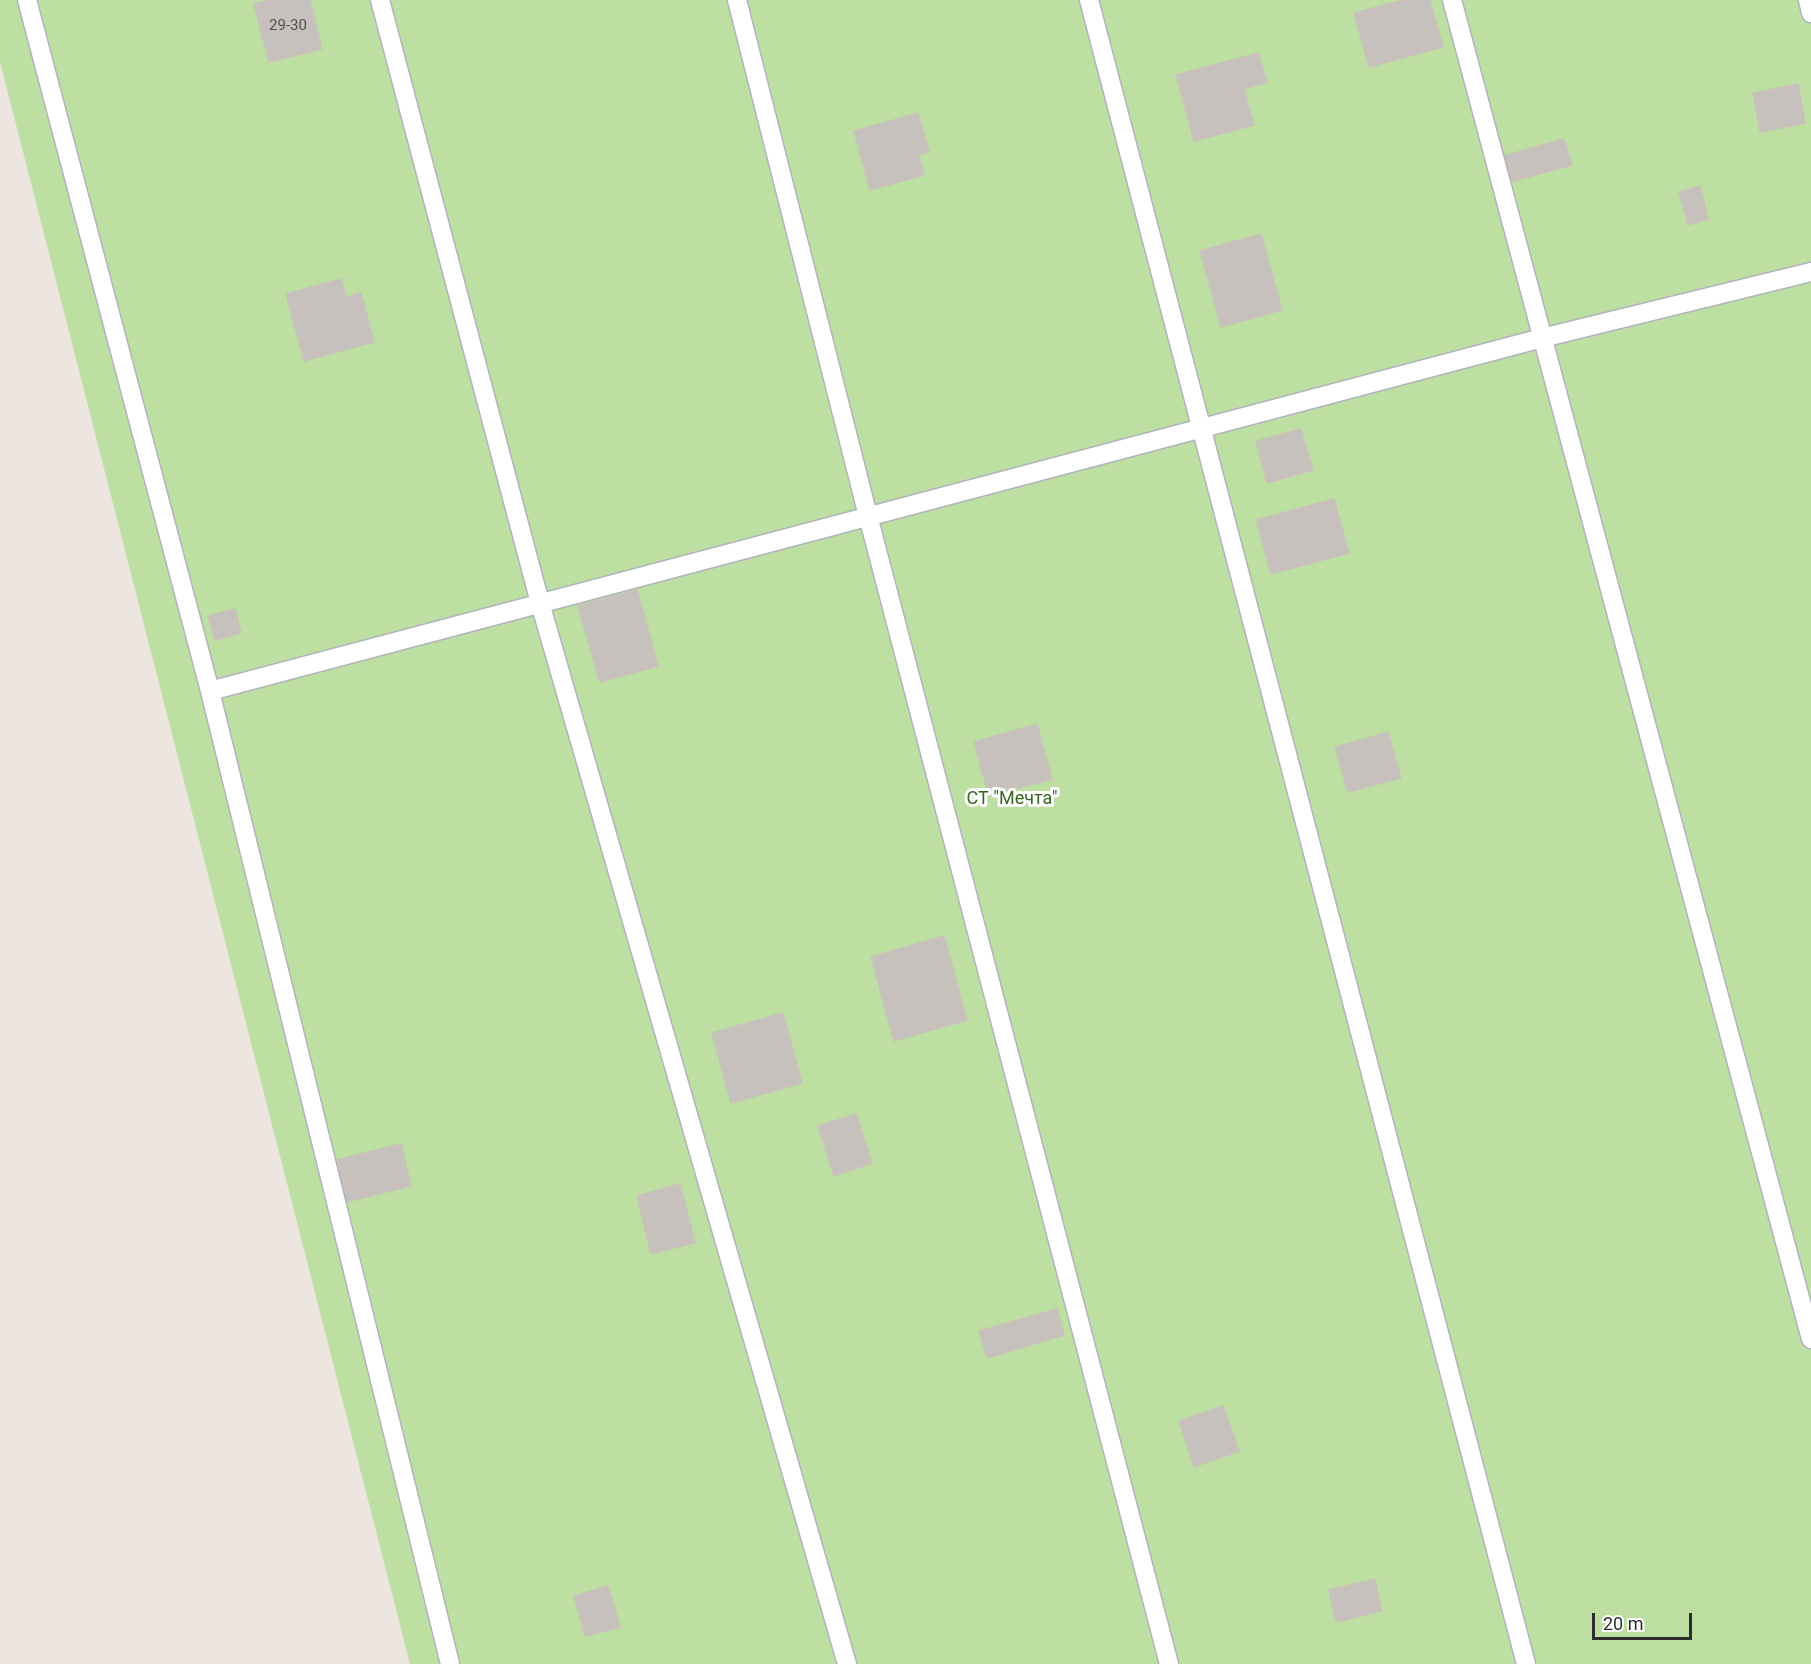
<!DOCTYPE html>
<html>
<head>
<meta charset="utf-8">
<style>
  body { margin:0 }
  #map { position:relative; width:1811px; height:1664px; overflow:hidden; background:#ede6e0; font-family:Roboto,sans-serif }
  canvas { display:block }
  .scale { position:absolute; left:1592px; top:1613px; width:100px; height:27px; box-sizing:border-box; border:3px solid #2d2d2d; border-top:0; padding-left:8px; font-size:18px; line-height:21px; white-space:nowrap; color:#2d2d2d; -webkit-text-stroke:4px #fff; paint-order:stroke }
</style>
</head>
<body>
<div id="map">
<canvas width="1811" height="1664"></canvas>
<div class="scale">20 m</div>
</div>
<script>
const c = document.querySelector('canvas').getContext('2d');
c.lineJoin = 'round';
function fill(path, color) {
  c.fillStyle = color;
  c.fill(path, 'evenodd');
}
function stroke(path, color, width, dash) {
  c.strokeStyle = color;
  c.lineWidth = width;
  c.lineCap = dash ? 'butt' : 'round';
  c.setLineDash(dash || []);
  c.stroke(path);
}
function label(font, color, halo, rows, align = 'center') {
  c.font = font + ' Roboto,sans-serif';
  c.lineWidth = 6;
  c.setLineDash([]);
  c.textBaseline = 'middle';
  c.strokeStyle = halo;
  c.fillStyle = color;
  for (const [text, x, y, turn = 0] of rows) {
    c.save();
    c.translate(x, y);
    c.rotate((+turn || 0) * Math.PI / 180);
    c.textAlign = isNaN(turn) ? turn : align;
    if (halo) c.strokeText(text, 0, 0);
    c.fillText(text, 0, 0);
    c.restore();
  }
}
fill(new Path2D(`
  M 0,0 L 1811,0 L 1811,1664 L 410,1664 L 0,62 Z`), '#bddfa1');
const building = new Path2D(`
  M 270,0 L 310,0 L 322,49 L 269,62 L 254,4 Z
  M 1403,0 L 1430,0 L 1443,47 L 1369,67 L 1354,13 Z
  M 1258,53 L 1267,82 L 1244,89 L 1254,125 L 1194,141 L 1176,75 Z
  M 1798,84 L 1805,123 L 1760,132 L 1753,93 Z
  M 918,113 L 929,152 L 918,155 L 924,175 L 870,190 L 854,131 Z
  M 1564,139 L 1572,165 L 1510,182 L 1503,156 Z
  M 1700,186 L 1708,219 L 1688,225 L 1679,192 Z
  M 1261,234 L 1282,310 L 1221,327 L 1200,251 Z
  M 341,279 L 346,297 L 361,293 L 374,342 L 304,361 L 286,294 Z
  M 1301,429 L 1313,470 L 1267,483 L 1256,441 Z
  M 1334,499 L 1349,553 L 1271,574 L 1256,520 Z
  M 637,590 L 658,666 L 600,682 L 578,606 Z
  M 235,609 L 241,633 L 215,640 L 208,616 Z
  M 1037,724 L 1052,779 L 989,796 L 974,742 Z
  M 1388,732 L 1401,778 L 1348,792 L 1335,747 Z
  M 944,936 L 967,1020 L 894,1041 L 871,957 Z
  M 783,1013 L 802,1083 L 731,1103 L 712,1033 Z
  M 856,1114 L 872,1163 L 834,1176 L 818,1126 Z
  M 401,1144 L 411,1186 L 343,1203 L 332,1161 Z
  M 680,1184 L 695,1243 L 651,1254 L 637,1196 Z
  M 1057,1309 L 1064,1335 L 987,1358 L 979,1331 Z
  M 1223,1406 L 1239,1451 L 1194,1467 L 1179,1421 Z
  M 1375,1579 L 1382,1611 L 1336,1622 L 1329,1590 Z
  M 608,1586 L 620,1627 L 585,1636 L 574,1596 Z`);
fill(building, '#c6c1bc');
stroke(building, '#c9c2ba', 1.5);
const lane = new Path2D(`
  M 27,0 L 210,691 L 450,1664
  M 380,0 L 540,603 L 847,1664
  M 737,0 L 868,516 L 1169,1664
  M 1089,0 L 1526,1664
  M 1452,0 L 1811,1339
  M 1808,0 L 1811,13
  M 210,691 L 1542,338 L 1811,272`);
stroke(lane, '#b1b4bc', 21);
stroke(lane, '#fff', 18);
label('15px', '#535251', null, [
  ["29-30",288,26]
]);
label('18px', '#366620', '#fff', [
  ["СТ \"Мечта\"",1012,799]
]);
</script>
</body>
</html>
